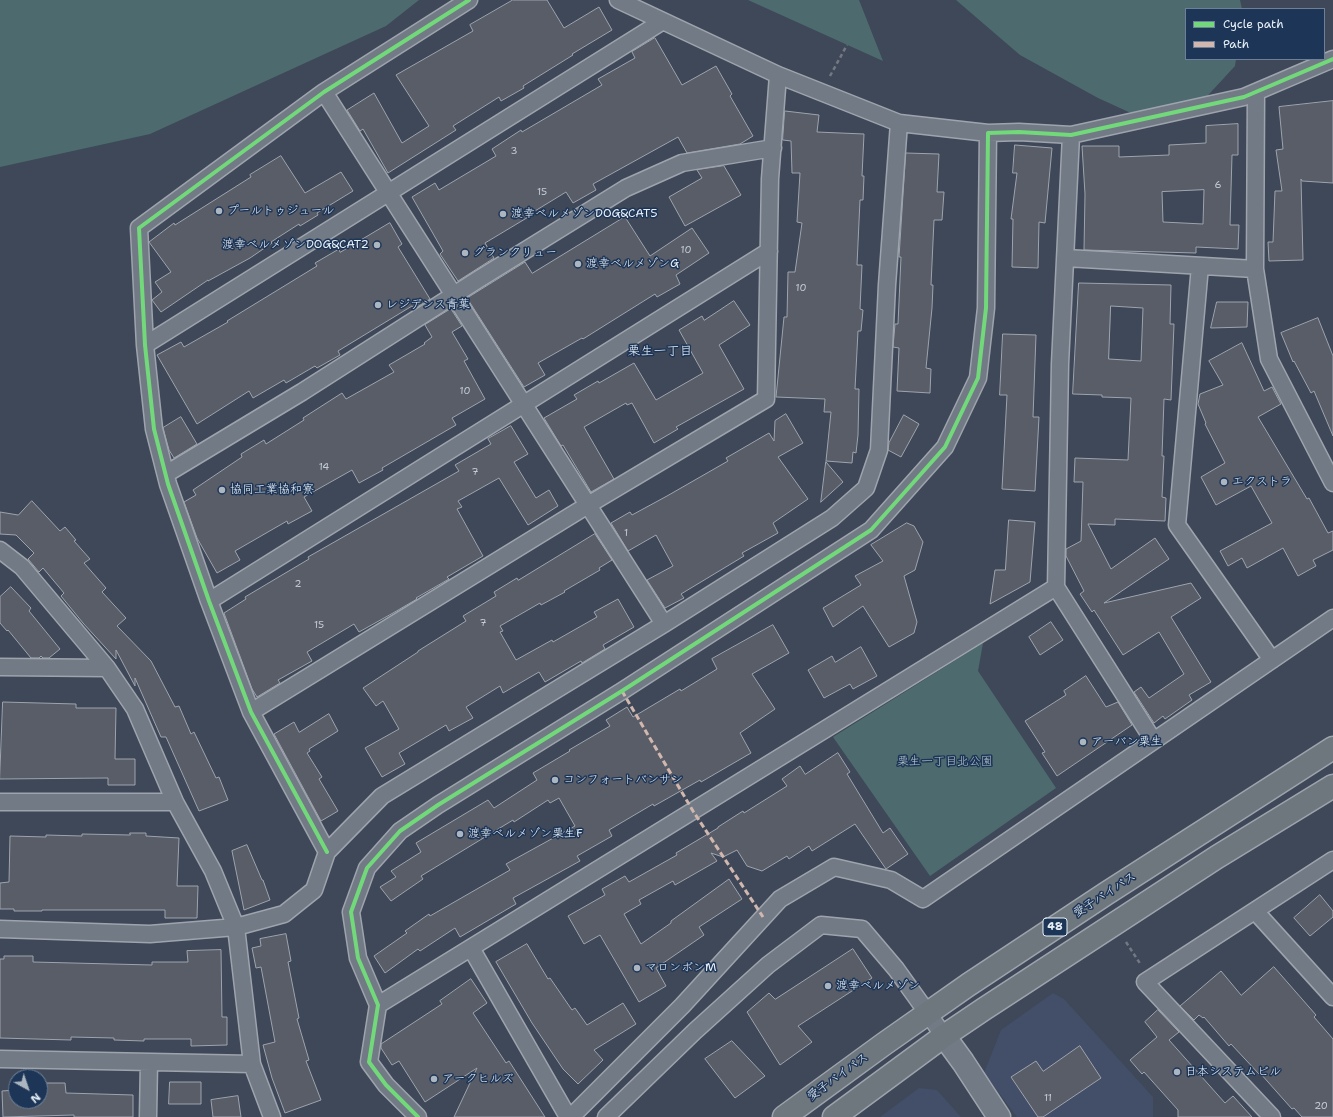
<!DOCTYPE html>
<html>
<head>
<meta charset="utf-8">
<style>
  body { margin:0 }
  #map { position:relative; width:1333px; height:1117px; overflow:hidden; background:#3e4858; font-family:"Shantell Sans",sans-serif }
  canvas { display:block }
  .legend { position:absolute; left:1185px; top:8px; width:140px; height:52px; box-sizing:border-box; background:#1d3557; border:1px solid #6e8097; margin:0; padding:5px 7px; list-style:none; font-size:12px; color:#e8f1f8 }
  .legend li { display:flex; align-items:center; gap:8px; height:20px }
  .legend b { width:20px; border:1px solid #6e8097 }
  .north { position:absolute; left:8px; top:1069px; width:40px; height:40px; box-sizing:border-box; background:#1d3557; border:1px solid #6e8097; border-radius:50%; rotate:140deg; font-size:11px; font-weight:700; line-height:16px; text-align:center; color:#e8f1f8 }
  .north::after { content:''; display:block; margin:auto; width:14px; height:18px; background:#acb6c0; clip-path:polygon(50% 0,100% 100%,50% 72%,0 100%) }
</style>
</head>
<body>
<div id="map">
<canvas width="1333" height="1117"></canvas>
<ul class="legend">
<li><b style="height:5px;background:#71d979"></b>Cycle path</li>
<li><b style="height:5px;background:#d1b7ad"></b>Path</li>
</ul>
<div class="north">N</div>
</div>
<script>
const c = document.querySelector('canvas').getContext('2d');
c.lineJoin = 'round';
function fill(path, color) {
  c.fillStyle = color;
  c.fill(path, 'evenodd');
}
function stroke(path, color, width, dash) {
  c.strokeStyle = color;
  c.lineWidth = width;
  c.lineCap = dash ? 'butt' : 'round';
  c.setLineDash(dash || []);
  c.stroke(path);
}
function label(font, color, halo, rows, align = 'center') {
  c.font = font + ' "Shantell Sans","Klee One",sans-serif';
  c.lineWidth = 3;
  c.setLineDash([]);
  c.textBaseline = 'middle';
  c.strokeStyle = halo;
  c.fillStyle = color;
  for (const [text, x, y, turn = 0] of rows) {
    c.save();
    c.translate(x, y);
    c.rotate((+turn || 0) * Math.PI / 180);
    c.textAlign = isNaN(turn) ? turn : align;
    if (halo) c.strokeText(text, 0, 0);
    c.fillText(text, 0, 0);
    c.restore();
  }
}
fill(new Path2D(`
  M 1053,993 L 1064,999 L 1153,1097 L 1153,1117 L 1017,1117 L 984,1073 L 1001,1030 Z
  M 919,1088 L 937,1090 L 961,1117 L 880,1117 Z`), '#434e68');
fill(new Path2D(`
  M 0,0 L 419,0 L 386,26 L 150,134 L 0,167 Z
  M 748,0 L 859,0 L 883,61 Z
  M 956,0 L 1240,0 L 1242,9 L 1186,9 L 1186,59 L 1236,59 L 1235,66 L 1187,118 L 1155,124 L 1098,98 L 1020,55 Z
  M 983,643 L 978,671 L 1056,788 L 930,876 L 833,737 Z`), '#4d6b6e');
const building = new Path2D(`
  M 513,0 L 547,0 L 564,28 L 599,7 L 612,30 L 572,54 L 573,55 L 523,86 L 524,88 L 501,101 L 499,97 L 453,126 L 456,130 L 388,173 L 363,129 L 360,131 L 347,110 L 374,93 L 402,143 L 429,126 L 396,75 L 473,31 L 470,25 Z
  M 655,38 L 682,85 L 716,66 L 732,94 L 730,96 L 753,136 L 740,144 L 687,153 L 678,137 L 593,184 L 596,190 L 573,203 L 566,192 L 530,214 L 530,216 L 485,243 L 494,258 L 458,281 L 440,254 L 443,251 L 412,197 L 435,183 L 439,190 L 496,156 L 492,149 L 521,130 L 522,132 L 602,85 L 598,79 L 635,58 L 632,52 Z
  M 1333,101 L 1333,183 L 1302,181 L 1301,179 L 1303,260 L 1269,261 L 1268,242 L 1273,242 L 1275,191 L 1282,191 L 1276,150 L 1283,149 L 1279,107 Z
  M 785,111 L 819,115 L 817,132 L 864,134 L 862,176 L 864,176 L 863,200 L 860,200 L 857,265 L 862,265 L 860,309 L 863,310 L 861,331 L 858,331 L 855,389 L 859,389 L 858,435 L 856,453 L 853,452 L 852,463 L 826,461 L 831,412 L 824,412 L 825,399 L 776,397 L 784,317 L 787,317 L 788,272 L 795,272 L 802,223 L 797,222 L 800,173 L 792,173 L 791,141 L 783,140 Z
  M 1238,124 L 1238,155 L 1232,155 L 1230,225 L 1239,225 L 1238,249 L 1196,247 L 1196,253 L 1084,250 L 1085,194 L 1082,146 L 1119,146 L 1119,157 L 1169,155 L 1169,145 L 1206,143 L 1206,126 ZM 1204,190 L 1203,224 L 1163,222 L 1162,192 Z
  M 1015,145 L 1052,148 L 1045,223 L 1039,222 L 1038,268 L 1012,267 L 1013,219 L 1011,219 L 1017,173 L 1013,173 Z
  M 906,153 L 939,154 L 937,192 L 944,192 L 942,220 L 934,220 L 931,285 L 933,285 L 932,308 L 926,368 L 931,369 L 930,393 L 897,391 L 899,348 L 893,347 L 895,324 L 898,324 L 901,257 L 899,257 L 900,242 Z
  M 281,156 L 305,193 L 341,172 L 353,191 L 317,213 L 318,215 L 300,226 L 299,224 L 271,242 L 272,243 L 250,258 L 208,281 L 208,280 L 161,312 L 152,300 L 162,292 L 155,282 L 171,272 L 149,242 L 174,223 L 175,225 L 251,177 L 250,175 Z
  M 724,166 L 741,195 L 685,226 L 669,197 L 702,178 L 697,170 Z
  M 625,217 L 650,256 L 692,228 L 709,253 L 676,275 L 680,284 L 657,297 L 655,294 L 583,339 L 582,338 L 538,363 L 545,375 L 524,387 L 467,298 L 525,262 L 532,273 Z
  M 390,223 L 402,244 L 398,247 L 430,299 L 414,309 L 412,306 L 338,351 L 340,355 L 317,368 L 315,366 L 286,383 L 284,380 L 253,398 L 249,391 L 197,424 L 157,355 L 181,342 L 184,347 L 228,322 L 227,321 L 317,266 L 315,263 L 339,249 L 340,252 Z
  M 1079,283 L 1171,285 L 1170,324 L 1174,324 L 1171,400 L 1164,399 L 1162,456 L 1164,456 L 1162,497 L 1166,498 L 1165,521 L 1115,519 L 1115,525 L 1088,524 L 1111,569 L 1155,538 L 1169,559 L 1104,603 L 1191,583 L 1201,598 L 1171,617 L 1211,682 L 1189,695 L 1192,700 L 1165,719 L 1163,716 L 1154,723 L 1134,692 L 1141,687 L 1149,698 L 1184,674 L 1159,632 L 1123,655 L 1094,610 L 1092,612 L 1080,594 L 1084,591 L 1066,556 L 1066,549 L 1081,541 L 1083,482 L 1074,482 L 1075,458 L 1128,460 L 1131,398 L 1102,397 L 1102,395 L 1073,394 ZM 1111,306 L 1143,308 L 1141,361 L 1109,359 Z
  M 734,301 L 750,325 L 719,345 L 744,389 L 676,427 L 678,429 L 654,443 L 632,403 L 627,405 L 626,403 L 584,427 L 614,479 L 591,492 L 563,445 L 561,446 L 544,418 L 577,399 L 574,395 L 598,381 L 599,383 L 634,363 L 656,400 L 703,373 L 679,330 L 702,316 L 704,320 Z
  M 1217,302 L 1248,302 L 1247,327 L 1211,328 Z
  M 451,309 L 462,326 L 452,332 L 468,359 L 464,361 L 485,399 L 452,418 L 456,425 L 382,468 L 383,470 L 359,483 L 352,470 L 304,497 L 312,511 L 288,524 L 287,521 L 235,551 L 240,560 L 217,573 L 197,538 L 184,502 L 196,495 L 193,490 L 242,457 L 241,454 L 264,440 L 266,444 L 304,420 L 303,418 L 342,393 L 346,399 L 394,372 L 389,365 L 425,344 L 424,343 L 432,337 L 425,325 Z
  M 1318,318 L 1333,356 L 1333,436 L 1314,391 L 1311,393 L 1294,361 L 1293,362 L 1281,333 Z
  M 1003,334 L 1036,335 L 1033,417 L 1039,417 L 1035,491 L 1002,489 L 1007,395 L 1000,395 Z
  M 1242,343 L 1264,391 L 1272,387 L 1281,404 L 1258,417 L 1307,499 L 1309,498 L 1328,533 L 1333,531 L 1333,550 L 1313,560 L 1316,566 L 1298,576 L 1283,548 L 1247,568 L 1242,558 L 1228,566 L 1220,551 L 1272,523 L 1251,486 L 1216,505 L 1201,477 L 1225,463 L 1205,424 L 1206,423 L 1198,404 L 1200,394 L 1223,385 L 1209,361 Z
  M 786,414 L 803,443 L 778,457 L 808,499 L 773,523 L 778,533 L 742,553 L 744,556 L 681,594 L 684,598 L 665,608 L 647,580 L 673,566 L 656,535 L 628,551 L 611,523 L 630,512 L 632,515 L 667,496 L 728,461 L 726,458 L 769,433 L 774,441 L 775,421 Z
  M 904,415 L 919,424 L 901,457 L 888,450 L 889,443 Z
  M 181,417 L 197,444 L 174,458 L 169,450 L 163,428 Z
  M 511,426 L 528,454 L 514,462 L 536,498 L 549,490 L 558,506 L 528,525 L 499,478 L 458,501 L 462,507 L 457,509 L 483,556 L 447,577 L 449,579 L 416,598 L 417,599 L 393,613 L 359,632 L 354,624 L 307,652 L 312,661 L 278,680 L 280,683 L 257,697 L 252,689 L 224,613 L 246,599 L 245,597 L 309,559 L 308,557 L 459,471 L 455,465 L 491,444 L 488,439 Z
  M 826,462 L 843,482 L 821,502 Z
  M 32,501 L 60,531 L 65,527 L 76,540 L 74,541 L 90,559 L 84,563 L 106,588 L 102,592 L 126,618 L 117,626 L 151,661 L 175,707 L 179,706 L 191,734 L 194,732 L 216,778 L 219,777 L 228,800 L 199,811 L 166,737 L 161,737 L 135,678 L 135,686 L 116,650 L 116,659 L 83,623 L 61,596 L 64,593 L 43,568 L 39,572 L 28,559 L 34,553 L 16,535 L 0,534 L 0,512 L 18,515 Z
  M 1009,520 L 1035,522 L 1030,582 L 990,604 L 995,570 L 1005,570 Z
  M 907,523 L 914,526 L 923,542 L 915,570 L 904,576 L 917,622 L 914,633 L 889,647 L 863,606 L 833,627 L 823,608 L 861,585 L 855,576 L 883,561 L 871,545 Z
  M 595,534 L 612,560 L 599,568 L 600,570 L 564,591 L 565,592 L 541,605 L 540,603 L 500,626 L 503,631 L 500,632 L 516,660 L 552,640 L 553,642 L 597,617 L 594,612 L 618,599 L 634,627 L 603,645 L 605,649 L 582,663 L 581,661 L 545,682 L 539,672 L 503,693 L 500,686 L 466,707 L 473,718 L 449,731 L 446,725 L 399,753 L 405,764 L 382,777 L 365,748 L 399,729 L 383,701 L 376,706 L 363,688 L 418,652 L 418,651 L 466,621 L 463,616 L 496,596 L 494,592 L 517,578 L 518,580 Z
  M 11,587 L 31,608 L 29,611 L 60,649 L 49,658 L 43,658 L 41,656 L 39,658 L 31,658 L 8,630 L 7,631 L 0,623 L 0,597 Z
  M 1051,622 L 1063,640 L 1040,655 L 1029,637 Z
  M 773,625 L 789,653 L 752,674 L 775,709 L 740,733 L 751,753 L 701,782 L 700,780 L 654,806 L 653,804 L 609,830 L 612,836 L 577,856 L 580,861 L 513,898 L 516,904 L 460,937 L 455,928 L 420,951 L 418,949 L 385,973 L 374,956 L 407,933 L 405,931 L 429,914 L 430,916 L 510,870 L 506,864 L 575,826 L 559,798 L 550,803 L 548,800 L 514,822 L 513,820 L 421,876 L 423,879 L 391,901 L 380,887 L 396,877 L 391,871 L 421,852 L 416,843 L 488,800 L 494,808 L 537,780 L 533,773 L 570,751 L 569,750 L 610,726 L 606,720 L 627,707 L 633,717 L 680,689 L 681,691 L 717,669 L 712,659 Z
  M 861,647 L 877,676 L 853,689 L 850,684 L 824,698 L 808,670 L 832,656 L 835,662 Z
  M 1086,676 L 1106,707 L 1118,702 L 1132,725 L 1057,776 L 1042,753 L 1045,752 L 1025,721 L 1066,695 L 1064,691 Z
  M 3,702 L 76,704 L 76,708 L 116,708 L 115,759 L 135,759 L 135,785 L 108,785 L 108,778 L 0,779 Z
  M 329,714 L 338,731 L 309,749 L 310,751 L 307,753 L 322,777 L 319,779 L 338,811 L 321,821 L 274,734 L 294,722 L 299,732 Z
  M 838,753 L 850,772 L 847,774 L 883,833 L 890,828 L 908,854 L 886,869 L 855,824 L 812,851 L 809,846 L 789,859 L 787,856 L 762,871 L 747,866 L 737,850 L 723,857 L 711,853 L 717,861 L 675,885 L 673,881 L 639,900 L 641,904 L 624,914 L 641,944 L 671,923 L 671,921 L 729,879 L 742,899 L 699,927 L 704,935 L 656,968 L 666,986 L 639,1002 L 600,935 L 584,944 L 568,916 L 605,895 L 602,889 L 625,876 L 629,882 L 677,855 L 676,853 L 718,828 L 718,827 L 743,811 L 744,813 L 787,786 L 782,779 L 800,766 L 805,774 Z
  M 130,833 L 146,833 L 146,836 L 179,838 L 177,886 L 198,886 L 197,918 L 165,918 L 165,910 L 42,910 L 42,911 L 14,911 L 14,909 L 0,909 L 0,883 L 9,882 L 10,836 L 46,837 L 46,835 L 82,836 L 82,834 L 130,835 Z
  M 247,845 L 262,880 L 263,880 L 270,900 L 244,910 L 232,851 Z
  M 1320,895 L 1333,911 L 1333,917 L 1310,936 L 1294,918 Z
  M 286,934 L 291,961 L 288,962 L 299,1018 L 297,1019 L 309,1060 L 306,1061 L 321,1100 L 285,1113 L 272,1078 L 263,1045 L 275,1042 L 261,967 L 256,968 L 252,948 L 261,946 L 260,939 Z
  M 527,944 L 548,979 L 550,978 L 572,1010 L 575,1008 L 587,1025 L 623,1003 L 636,1024 L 594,1050 L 603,1060 L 578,1084 L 563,1069 L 532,1023 L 496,962 Z
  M 853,949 L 872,978 L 798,1026 L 812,1042 L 780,1065 L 747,1012 L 769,993 L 775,999 Z
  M 221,950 L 222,1017 L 227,1017 L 227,1045 L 191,1046 L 191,1039 L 144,1039 L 144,1041 L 114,1040 L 114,1038 L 71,1037 L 71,1040 L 0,1038 L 0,959 L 4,959 L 4,956 L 33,956 L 33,962 L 152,965 L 152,962 L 188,962 L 187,951 Z
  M 1274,967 L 1316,1015 L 1314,1017 L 1333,1039 L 1333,1117 L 1302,1117 L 1294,1108 L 1292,1109 L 1260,1073 L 1259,1074 L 1231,1044 L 1229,1046 L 1204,1017 L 1203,1018 L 1199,1015 L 1194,1020 L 1180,1006 L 1221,971 L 1241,995 Z
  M 471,979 L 487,1003 L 473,1013 L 506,1063 L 509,1061 L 545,1117 L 454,1117 L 477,1068 L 425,1102 L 399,1061 L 392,1065 L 381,1048 L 381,1044 L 442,1004 L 440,1001 Z
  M 1158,1010 L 1179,1032 L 1169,1040 L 1225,1103 L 1233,1096 L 1252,1117 L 1178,1117 L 1178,1110 L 1144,1072 L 1142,1074 L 1130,1060 L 1157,1037 L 1145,1022 Z
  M 732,1041 L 765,1076 L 735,1098 L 705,1059 Z
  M 1080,1046 L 1101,1078 L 1043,1117 L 1038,1117 L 1011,1077 L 1036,1061 L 1043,1071 Z
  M 170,1082 L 201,1082 L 201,1104 L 169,1104 Z
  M 40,1083 L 65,1083 L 66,1093 L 133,1095 L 133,1117 L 74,1117 L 74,1115 L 3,1117 L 2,1091 L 16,1090 L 16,1101 L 40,1101 Z
  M 238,1096 L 241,1117 L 213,1117 L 211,1100 Z`);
fill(building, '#595d68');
stroke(building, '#9ea4ad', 1);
const street = new Path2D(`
  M 618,0 L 778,75 L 899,123 L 988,133
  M 324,92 L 664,624
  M 1256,92 L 1255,269 L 1269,359 L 1333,483
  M 1071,135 L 1060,364 L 1056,587 L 1153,740
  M 1066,258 L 1255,269
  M 1200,266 L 1177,525 L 1272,660
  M 145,345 L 663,21
  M 166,474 L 302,392 L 479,279 L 626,188 L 682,163 L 773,148
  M 0,550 L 22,567 L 107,668 L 135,709 L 175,802
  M 209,601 L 769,251
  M 0,667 L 107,668
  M 251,712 L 588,505 L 766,399 L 770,179 L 778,75
  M 0,802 L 175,802 L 213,871 L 236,927 L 252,1064 L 272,1117
  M 327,852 L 251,712 L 209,601 L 168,484 L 154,429 L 145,345 L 139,228 L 324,92 L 469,0
  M 1255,911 L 1333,997
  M 0,929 L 150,934 L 236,927 L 284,914 L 314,890 L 327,852 L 382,796 L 664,624 L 832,518 L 866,488 L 879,450 L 887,285 L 899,123
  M 471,948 L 568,1117
  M 378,1005 L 1056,587
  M 0,1059 L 252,1064
  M 148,1117 L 149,1062
  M 418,1117 L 386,1085 L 369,1062 L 378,1005 L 358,958 L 351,912 L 367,868 L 400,831 L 438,805 L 622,691 L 871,530 L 945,447 L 978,378 L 986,308 L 988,133 L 1019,132 L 1071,135 L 1244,97 L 1333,59
  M 571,1117 L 682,1006 L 780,899 L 834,867 L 891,880 L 923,899 L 1333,618
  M 606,1117 L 695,1031 L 768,965 L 821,925 L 862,929 L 896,969 L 944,1036
  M 1272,1117 L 1145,982 L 1333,860`);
const secondary = new Path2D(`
  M 944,1036 L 963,1062 L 999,1117`);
const highway = new Path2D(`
  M 784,1117 L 884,1044 L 968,985 L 1107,893 L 1333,748
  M 834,1117 L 944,1036 L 984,1009 L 1217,857 L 1333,786`);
stroke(street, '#9ea4ad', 19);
stroke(secondary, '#9ea4ad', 25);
stroke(highway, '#9ea4ad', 25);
stroke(new Path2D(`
  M 830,76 L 847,45
  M 1126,942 L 1141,965`), '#727982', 2.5, [4, 3]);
stroke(street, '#727a85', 16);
stroke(secondary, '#727a85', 22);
stroke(highway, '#6e767e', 22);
stroke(new Path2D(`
  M 622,691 L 693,811 L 763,917`), '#d1b7ad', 3, [6, 3]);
stroke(new Path2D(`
  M 327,852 L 251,712 L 209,601 L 168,484 L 154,429 L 145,345 L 139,228 L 324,92 L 469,0
  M 418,1117 L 386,1085 L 369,1062 L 378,1005 L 358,958 L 351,912 L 367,868 L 400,831 L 438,805 L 622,691 L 871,530 L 945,447 L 978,378 L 986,308 L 988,133 L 1019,132 L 1071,135 L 1244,97 L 1333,59`), '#71d979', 4);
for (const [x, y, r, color] of [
  [219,211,4,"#acb6c0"],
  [503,214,4,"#acb6c0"],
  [377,245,4,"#acb6c0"],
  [465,253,4,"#acb6c0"],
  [578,264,4,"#acb6c0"],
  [378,305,4,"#acb6c0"],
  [1224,482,4,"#acb6c0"],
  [222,490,4,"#acb6c0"],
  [1083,742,4,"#acb6c0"],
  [555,780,4,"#acb6c0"],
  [460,834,4,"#acb6c0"],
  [637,968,4,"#acb6c0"],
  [828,986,4,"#acb6c0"],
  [1177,1072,4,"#acb6c0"],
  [434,1079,4,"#acb6c0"]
]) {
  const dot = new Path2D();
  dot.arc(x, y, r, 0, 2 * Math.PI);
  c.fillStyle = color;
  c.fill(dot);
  stroke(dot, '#1d3557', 1.5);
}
label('10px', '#c4ccd4', null, [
  ["3",514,151],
  ["6",1218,185],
  ["15",542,192],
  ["10",686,250],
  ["10",801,288],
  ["10",465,391],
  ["14",324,467],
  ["7",475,472],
  ["1",626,533],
  ["2",298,584],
  ["7",483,623],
  ["15",319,625],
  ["11",1048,1098],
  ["20",1321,1106]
]);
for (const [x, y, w] of [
  [1055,927,24]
]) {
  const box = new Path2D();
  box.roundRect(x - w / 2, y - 9, w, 18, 3);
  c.fillStyle = '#1d3557';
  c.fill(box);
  stroke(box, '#e8f1f8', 1);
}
label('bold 11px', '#e8f1f8', null, [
  ["48",1055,927]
]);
label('12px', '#e8f1f8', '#1d3557', [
  ["プールトゥジュール",227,211],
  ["渡幸ベルメゾンDOG&CAT5",511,214],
  ["渡幸ベルメゾンDOG&CAT2",369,245,"right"],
  ["グランクリュー",473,253],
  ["渡幸ベルメゾンG",586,264],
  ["レジデンス青葉",386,305],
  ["エクストラ",1232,482],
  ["協同工業協和寮",230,490],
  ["アーバン栗生",1091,742],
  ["コンフォートバンサン",563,780],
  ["渡幸ベルメゾン栗生F",468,834],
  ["マロンボンM",645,968],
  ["渡幸ベルメゾン",836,986],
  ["日本システムビル",1185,1072],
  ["アークヒルズ",442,1079]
], 'left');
label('12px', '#b2c4c9', '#1d3557', [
  ["栗生一丁目北公園",945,762]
]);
label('12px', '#e8f1f8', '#1d3557', [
  ["愛子バイパス",1105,895,-33],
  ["愛子バイパス",838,1077,-36]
]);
label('13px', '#e8f1f8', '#1d3557', [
  ["栗生一丁目",660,352]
]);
</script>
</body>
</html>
